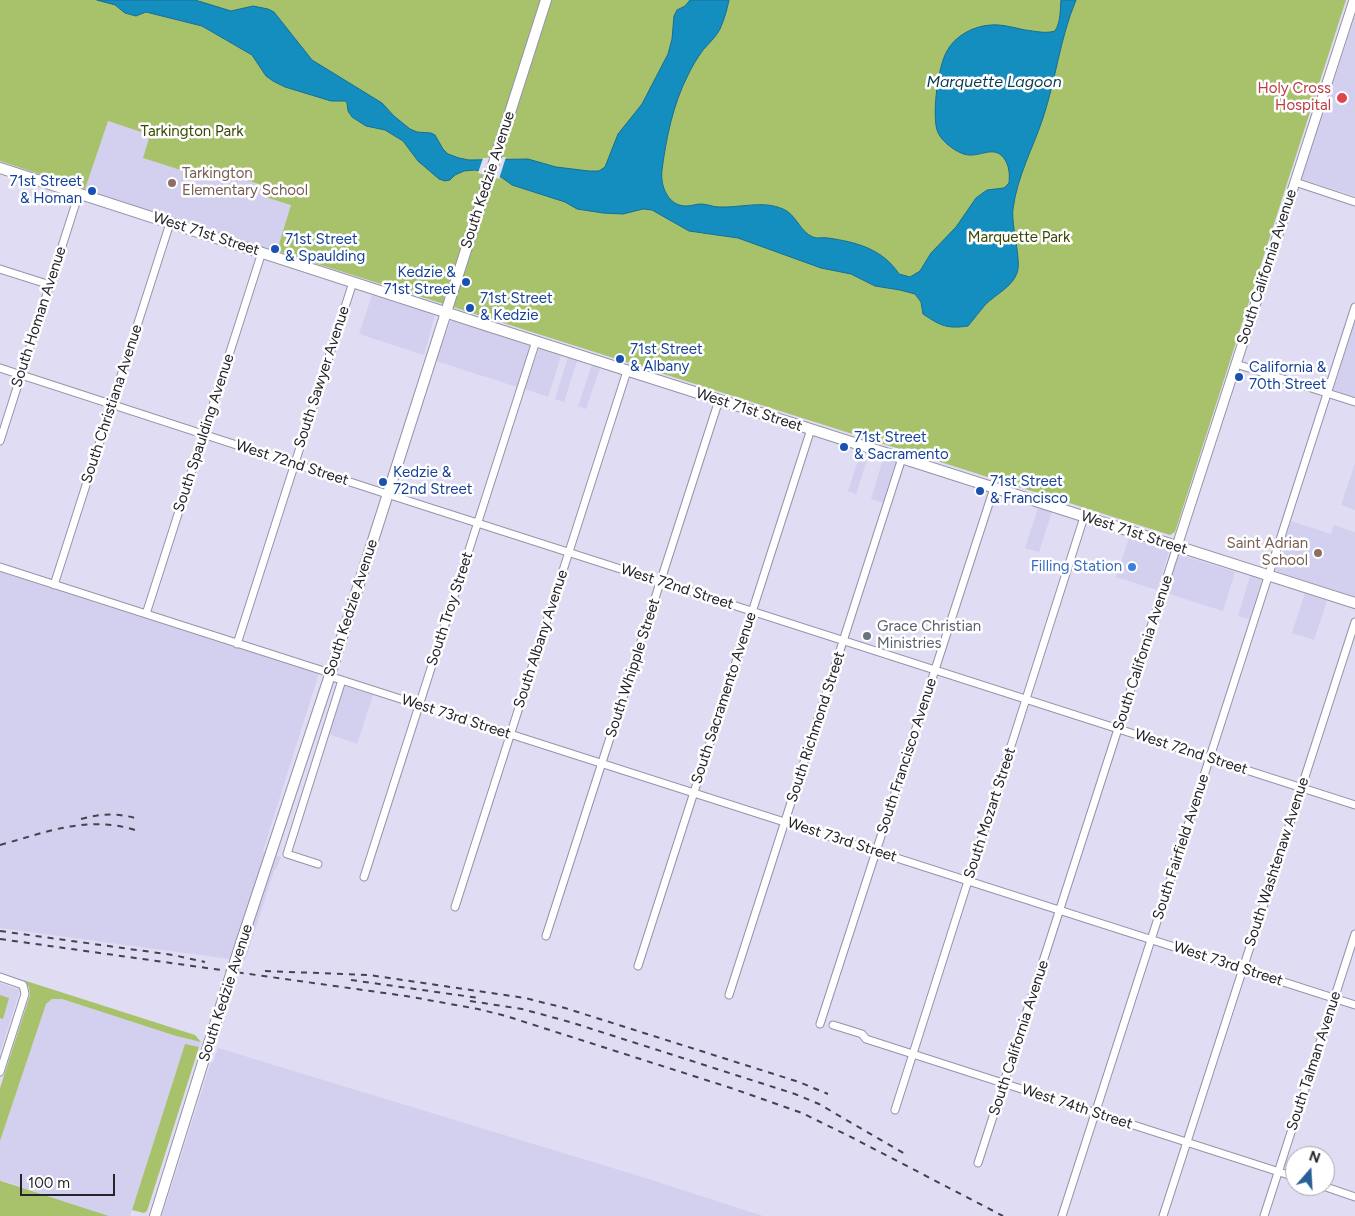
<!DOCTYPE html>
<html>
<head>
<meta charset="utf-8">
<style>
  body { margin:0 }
  #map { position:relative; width:1355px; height:1216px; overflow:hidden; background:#dfdcf4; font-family:Figtree,sans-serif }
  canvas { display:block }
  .north { position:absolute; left:1285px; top:1146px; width:50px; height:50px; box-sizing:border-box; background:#fff; border:1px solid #a8a7ab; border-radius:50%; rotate:19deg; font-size:14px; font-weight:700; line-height:20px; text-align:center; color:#25242c }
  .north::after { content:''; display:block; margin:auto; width:18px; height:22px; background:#285f97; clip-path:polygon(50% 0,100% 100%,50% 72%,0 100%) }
  .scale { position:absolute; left:20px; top:1174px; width:95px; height:22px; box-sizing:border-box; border:2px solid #25242c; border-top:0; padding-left:6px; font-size:15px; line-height:18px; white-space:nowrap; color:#25242c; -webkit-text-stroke:4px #fff; paint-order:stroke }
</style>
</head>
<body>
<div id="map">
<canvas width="1355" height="1216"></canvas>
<div class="north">N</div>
<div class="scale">100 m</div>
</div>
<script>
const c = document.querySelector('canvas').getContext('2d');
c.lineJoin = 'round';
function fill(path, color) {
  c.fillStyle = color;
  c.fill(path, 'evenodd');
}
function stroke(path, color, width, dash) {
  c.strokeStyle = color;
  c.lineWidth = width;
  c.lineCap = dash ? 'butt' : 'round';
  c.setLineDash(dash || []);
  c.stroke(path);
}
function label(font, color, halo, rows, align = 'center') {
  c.font = font + ' Figtree,sans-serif';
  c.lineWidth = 5;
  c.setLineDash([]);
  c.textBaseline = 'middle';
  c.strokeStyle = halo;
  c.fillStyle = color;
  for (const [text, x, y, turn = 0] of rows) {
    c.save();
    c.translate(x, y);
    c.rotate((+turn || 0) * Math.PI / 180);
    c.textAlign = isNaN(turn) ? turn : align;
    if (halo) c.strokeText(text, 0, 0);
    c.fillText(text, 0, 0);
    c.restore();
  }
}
fill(new Path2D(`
  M 1355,16 L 1355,196 L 1301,179 Z
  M 107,121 L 150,135 L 143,158 L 211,179 L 217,171 L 268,187 L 265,197 L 292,205 L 277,251 L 85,189 Z
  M 372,295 L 435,315 L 424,355 L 359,334 Z
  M 451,320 L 531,346 L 517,387 L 436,361 Z
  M 1355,321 L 1355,398 L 1333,391 Z
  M 539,348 L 561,356 L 548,397 L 525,389 Z
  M 568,357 L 577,361 L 564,402 L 555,399 Z
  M 592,365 L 600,368 L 586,409 L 578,406 Z
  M 861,451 L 869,454 L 856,494 L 848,491 Z
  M 883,459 L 895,463 L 883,503 L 871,499 Z
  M 1355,463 L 1355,510 L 1341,505 Z
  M 1038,508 L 1052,512 L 1039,552 L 1025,548 Z
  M 1291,521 L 1331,534 L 1334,525 L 1355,532 L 1355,597 L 1275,571 Z
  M 1129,538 L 1169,551 L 1157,590 L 1116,577 Z
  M 1178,554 L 1235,572 L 1223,611 L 1166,593 Z
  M 0,571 L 319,673 L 263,851 L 281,857 L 277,867 L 274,871 L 245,961 L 0,928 Z
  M 1250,576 L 1262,580 L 1249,619 L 1238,616 Z
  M 1305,593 L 1327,601 L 1314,640 L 1292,633 Z
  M 344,686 L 373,695 L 357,744 L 329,734 Z
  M 0,983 L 20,990 L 0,1053 Z
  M 53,999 L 62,999 L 176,1036 L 201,1042 L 199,1047 L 185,1045 L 130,1216 L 109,1216 L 0,1180 L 0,1141 L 46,1003 Z
  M 218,1048 L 642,1177 L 763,1216 L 162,1216 L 211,1062 L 213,1062 Z`), '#d3cfee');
fill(new Path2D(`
  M 0,0 L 1346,0 L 1175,532 L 1170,535 L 277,251 L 291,205 L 265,197 L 268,187 L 218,171 L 212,180 L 143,158 L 150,135 L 108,121 L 85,189 L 0,161 Z
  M 23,980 L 195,1035 L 201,1042 L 176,1036 L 62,999 L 52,999 L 46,1004 L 0,1141 L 0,1088 L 30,995 L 29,987 Z
  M 0,995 L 9,998 L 3,1019 L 0,1018 Z
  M 185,1044 L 199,1047 L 147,1211 L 144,1213 L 132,1210 Z
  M 0,1180 L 1,1181 L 109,1216 L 0,1216 Z`), '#a7c26b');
const water = new Path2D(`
  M 97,0 L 195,0 L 231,11 L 253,6 L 268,9 L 274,12 L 312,60 L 382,103 L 394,116 L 410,129 L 417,132 L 431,133 L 435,135 L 443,149 L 448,154 L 459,158 L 469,160 L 528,159 L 556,167 L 589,171 L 599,171 L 605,167 L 618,134 L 642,104 L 668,54 L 672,39 L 674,16 L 677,10 L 685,6 L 690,0 L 729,0 C 727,10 724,20 720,29 C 716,37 709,43 703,50 C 697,58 692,67 688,75 C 673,104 666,139 662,170 C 660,186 668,206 686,206 C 691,206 696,204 701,204 C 707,204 713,207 719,207 C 740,208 763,200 783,209 C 796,214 800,232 813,237 C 817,239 823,237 828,238 C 856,242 883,249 899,274 L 910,277 L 920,271 L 931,253 L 956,227 L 976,198 L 987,190 L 1004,188 L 1009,183 C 1010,173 1009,162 1001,155 C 990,146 976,160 961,153 C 952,149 940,140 937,130 C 932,113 938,66 947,51 C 955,36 973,26 991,25 C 1002,24 1015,28 1025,30 C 1035,31 1045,34 1055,31 C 1061,21 1060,11 1061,0 L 1076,0 C 1060,38 1056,79 1043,118 C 1033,148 1017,177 1013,209 C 1011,226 1022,261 1017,273 C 1012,287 996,294 985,305 C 979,312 974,319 968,326 C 947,329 941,326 923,314 L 921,302 L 915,294 L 900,290 L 875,286 L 851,274 L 821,268 L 738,238 L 689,231 L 652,210 L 643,209 L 623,214 L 603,213 L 577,209 L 565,202 L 512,185 L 497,174 L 475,170 L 464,171 L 455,175 L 450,180 L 445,181 L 439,179 L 418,161 L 403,141 L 385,130 L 366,126 L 352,117 L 348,111 L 347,103 L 345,101 L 331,101 L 285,87 L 273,81 L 266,76 L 252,55 L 202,26 L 146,12 L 136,16 L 125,13 L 115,5 Z`);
fill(water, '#138ebf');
stroke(water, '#186e93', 1);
fill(new Path2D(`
  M 506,157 L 499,179 L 478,173 L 483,158 Z`), '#dfdcf4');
const minor = new Path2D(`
  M 1295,182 L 1355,202
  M 0,269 L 50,285
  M 1236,364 L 1355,402
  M 0,368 L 387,494 L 1355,805
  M 0,441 L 79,193
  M 0,567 L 330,673
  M 54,585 L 170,223
  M 146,614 L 262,252
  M 237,644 L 353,282
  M 329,676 L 1355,1005
  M 318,864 L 287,854 L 342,680
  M 364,877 L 536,341
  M 455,907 L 627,371
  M 546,936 L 719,400
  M 638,966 L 811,429
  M 0,977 L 23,985 L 25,994 L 0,1072
  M 729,995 L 902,458
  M 820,1024 L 994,488
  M 833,1025 L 862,1034 L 866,1039 L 1295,1177
  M 895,1110 L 1084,517
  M 978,1163 L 1177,546
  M 1323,1186 L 1355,1197
  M 1062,1216 L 1355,307
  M 1163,1216 L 1355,622
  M 1264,1216 L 1355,934`);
const tertiary = new Path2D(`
  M 1177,546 L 1354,0`);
const secondary = new Path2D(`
  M 0,168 L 488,326 L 1355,603
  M 241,943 L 328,681 L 546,0
  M 155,1216 L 204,1059`);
stroke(minor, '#9593a9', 9);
stroke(tertiary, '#9593a9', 11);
stroke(secondary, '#9593a9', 12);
stroke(minor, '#fff', 7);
stroke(tertiary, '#fff', 9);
stroke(secondary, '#fff', 10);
stroke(new Path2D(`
  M 81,819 C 102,813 118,813 139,819
  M 0,845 C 47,832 87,815 135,830
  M 0,931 L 173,955 L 205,962
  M 0,939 L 406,996 L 478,1009 L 506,1016 L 731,1088 L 802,1113 L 855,1139 L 1003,1216
  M 265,971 L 369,975 L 525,998 L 565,1008 L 799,1082 L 828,1094
  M 351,980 L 479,998
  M 470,1001 L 522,1009 L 570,1022 L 795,1094 L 819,1104 L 905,1154`), '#44434d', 2, [6, 6]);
const secondaryBridge = new Path2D(`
  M 204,1059 L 241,943`);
stroke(secondaryBridge, '#9593a9', 12, []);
stroke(secondaryBridge, '#fff', 10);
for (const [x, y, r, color] of [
  [1342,98,6,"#e0444e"],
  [172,183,5,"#8d6e63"],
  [92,191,5,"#1a4fb4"],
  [275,249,5,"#1a4fb4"],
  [466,282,5,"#1a4fb4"],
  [470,308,5,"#1a4fb4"],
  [620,359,5,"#1a4fb4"],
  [1239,377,5,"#1a4fb4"],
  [844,447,5,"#1a4fb4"],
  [383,482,5,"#1a4fb4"],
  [980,491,5,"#1a4fb4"],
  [1318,553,5,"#8d6e63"],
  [1132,567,5,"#3f7fe0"],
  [867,636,5,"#6b7280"]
]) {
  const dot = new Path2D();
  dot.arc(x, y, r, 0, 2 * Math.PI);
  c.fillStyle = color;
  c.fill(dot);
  stroke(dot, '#fff', 2);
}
label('15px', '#be3a42', '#fff', [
  ["Holy Cross",1331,89],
  ["Hospital",1331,106]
], 'right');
label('15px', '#384802', '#fff', [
  ["Tarkington Park",192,132],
  ["Marquette Park",1019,238]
]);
label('15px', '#785e54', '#fff', [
  ["Tarkington",182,174],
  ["Elementary School",182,191],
  ["Saint Adrian",1308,544,"right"],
  ["School",1308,561,"right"]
], 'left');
label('15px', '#25242c', '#fff', [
  ["South Kedzie Avenue",488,180,-72],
  ["West 71st Street",206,234,18],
  ["South California Avenue",1267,267,-72],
  ["South Homan Avenue",39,317,-72],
  ["South Sawyer Avenue",322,377,-72],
  ["South Christiana Avenue",112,404,-72],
  ["West 71st Street",749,410,18],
  ["South Spaulding Avenue",204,433,-72],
  ["West 72nd Street",292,463,18],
  ["West 71st Street",1134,533,18],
  ["West 72nd Street",677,587,18],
  ["South Kedzie Avenue",351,608,-72],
  ["South Troy Street",450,609,-72],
  ["South Albany Avenue",541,639,-72],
  ["South California Avenue",1143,653,-72],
  ["South Whipple Street",633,668,-72],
  ["South Sacramento Avenue",724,698,-72],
  ["West 73rd Street",456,717,18],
  ["South Richmond Street",816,727,-72],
  ["West 72nd Street",1191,752,18],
  ["South Francisco Avenue",907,756,-72],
  ["South Mozart Street",990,813,-72],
  ["West 73rd Street",842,840,18],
  ["South Fairfield Avenue",1181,847,-72],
  ["South Washtenaw Avenue",1277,862,-72],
  ["West 73rd Street",1228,964,18],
  ["South Kedzie Avenue",226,993,-72],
  ["South California Avenue",1019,1038,-72],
  ["South Talman Avenue",1314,1061,-72],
  ["West 74th Street",1077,1107,18]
]);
label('15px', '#164399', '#fff', [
  ["71st Street",82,182,"right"],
  ["& Homan",82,199,"right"],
  ["71st Street",285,240],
  ["& Spaulding",285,257],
  ["Kedzie &",456,273,"right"],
  ["71st Street",456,290,"right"],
  ["71st Street",480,299],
  ["& Kedzie",480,316],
  ["71st Street",630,350],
  ["& Albany",630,367],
  ["California &",1249,368],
  ["70th Street",1249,385],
  ["71st Street",854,438],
  ["& Sacramento",854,455],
  ["Kedzie &",393,473],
  ["72nd Street",393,490],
  ["71st Street",990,482],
  ["& Francisco",990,499]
], 'left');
label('15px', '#366cbe', '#fff', [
  ["Filling Station",1122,567]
], 'right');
label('15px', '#5b616d', '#fff', [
  ["Grace Christian",877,627],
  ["Ministries",877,644]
], 'left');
label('italic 16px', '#09394e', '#fff', [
  ["Marquette Lagoon",994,82]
]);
</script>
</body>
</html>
